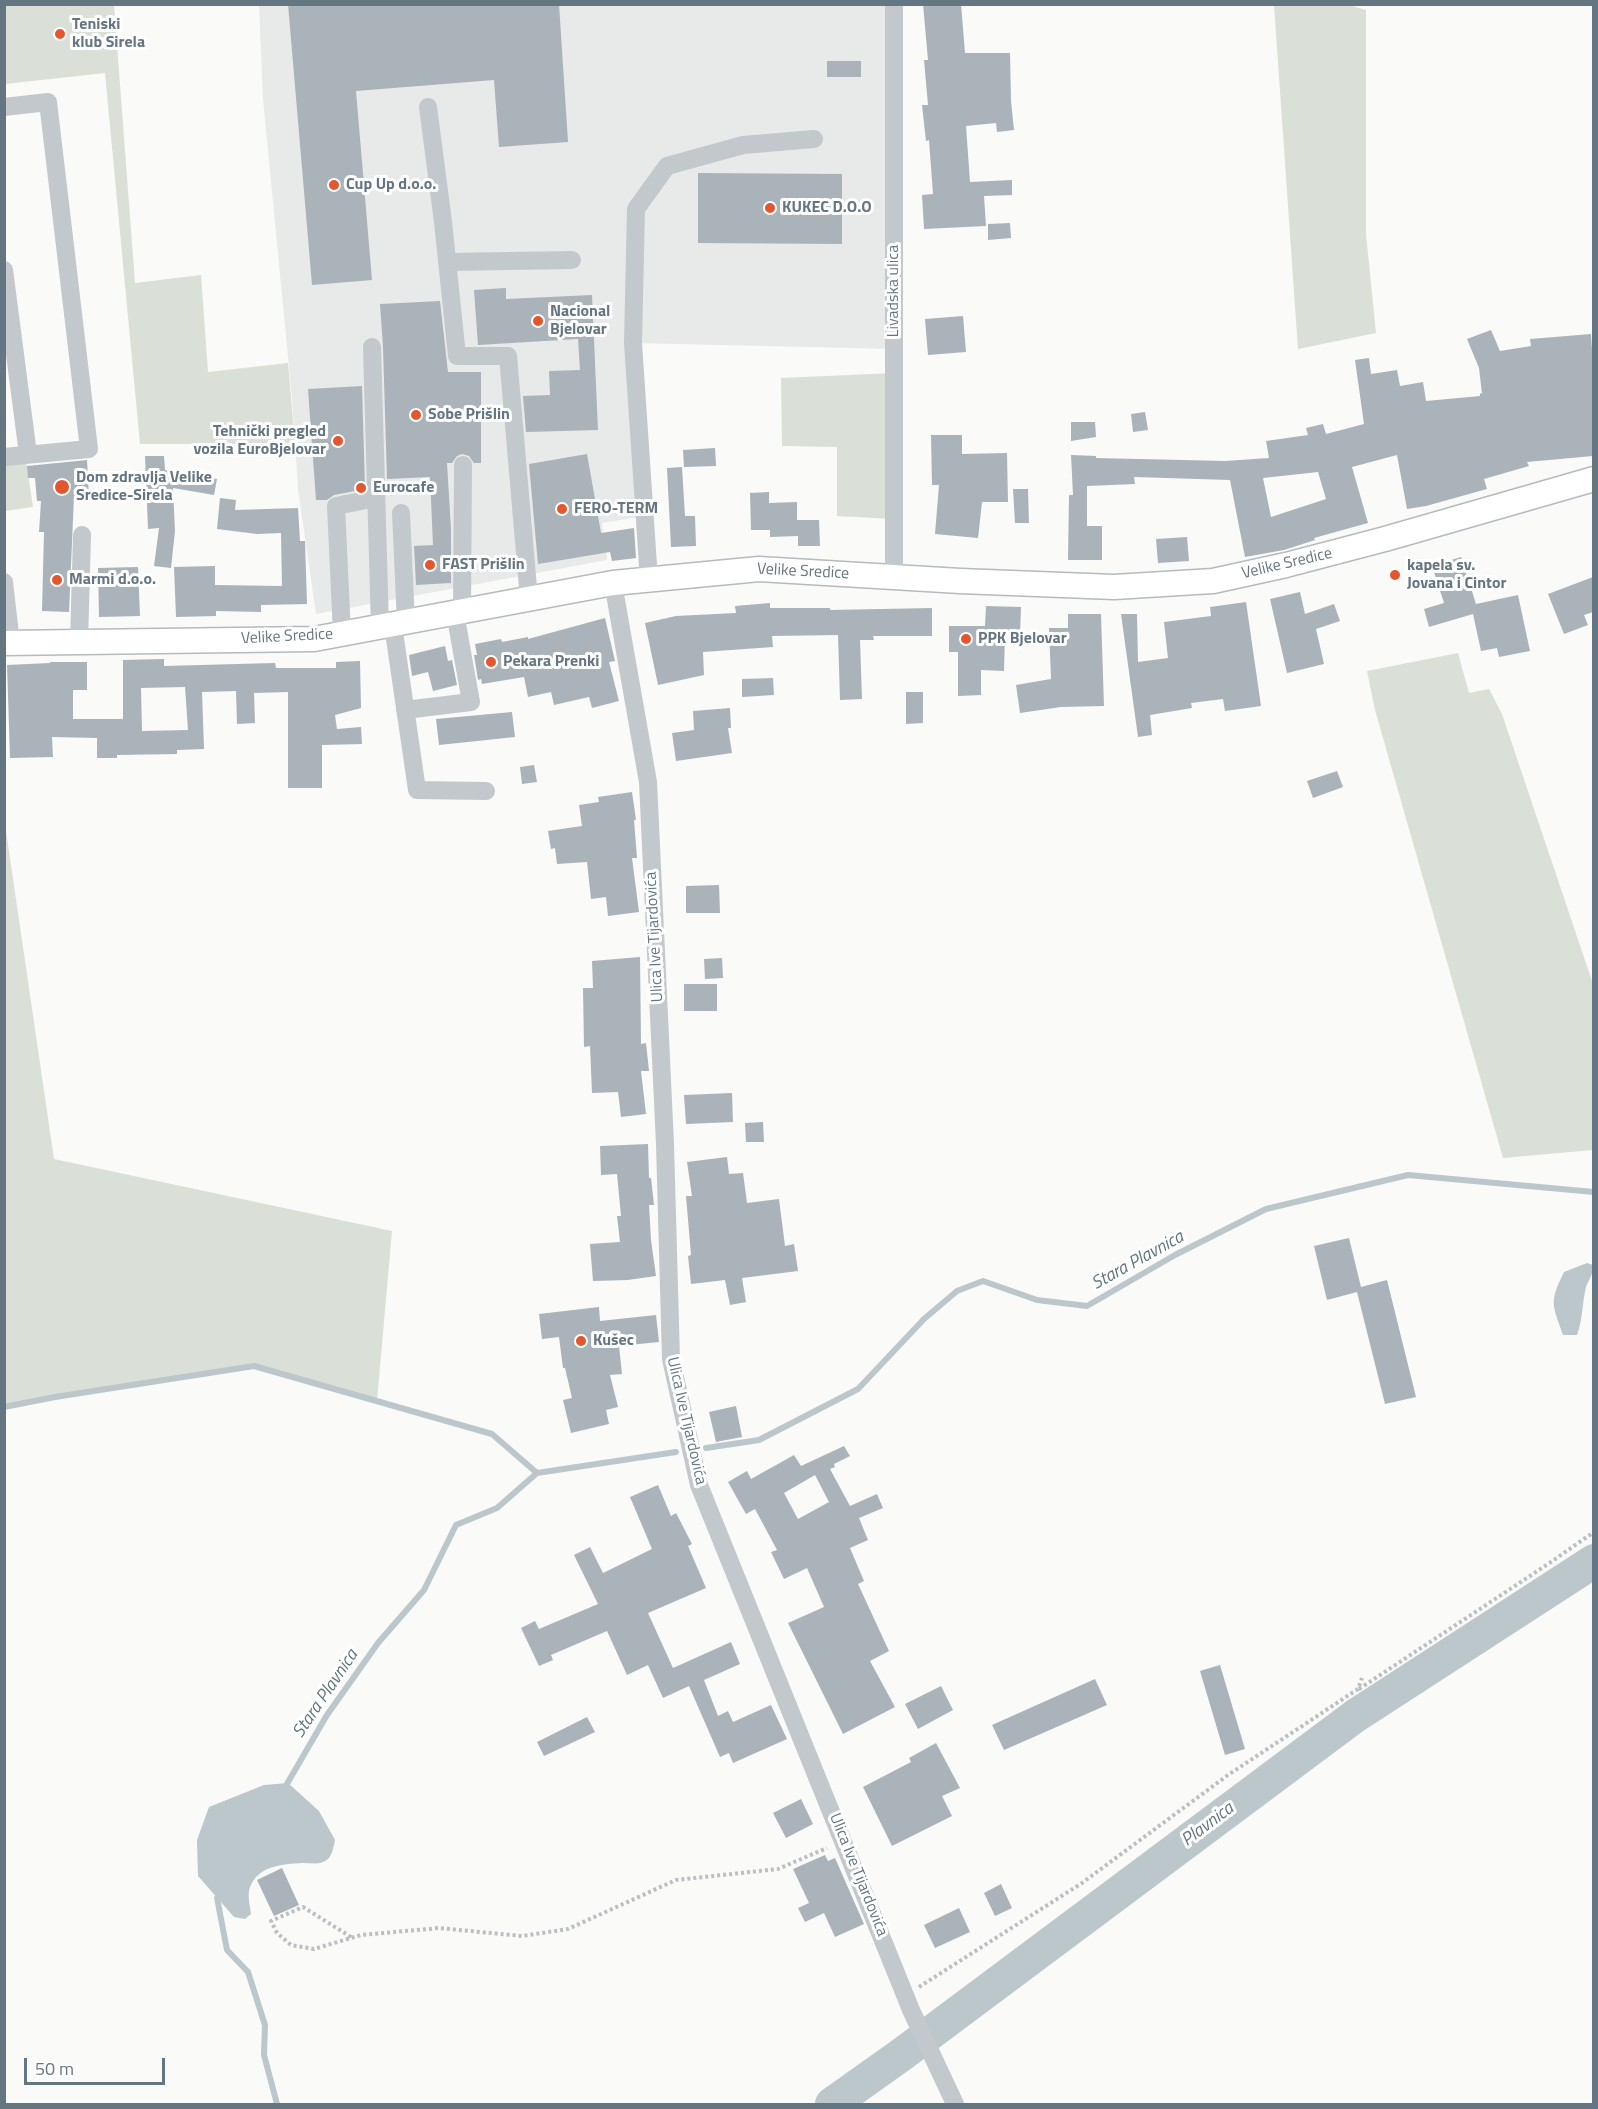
<!DOCTYPE html>
<html>
<head>
<meta charset="utf-8">
<style>
  body { margin:0 }
  #map { position:relative; width:1598px; height:2109px; overflow:hidden; background:#fafaf8; font-family:"Titillium Web",sans-serif }
  canvas { display:block }
  .frame { position:absolute; inset:0; border:6px solid #657683; pointer-events:none }
  .scale { position:absolute; left:24px; top:2058px; width:141px; height:27px; box-sizing:border-box; border:3px solid #657683; border-top:0; padding-left:8px; font-size:18px; line-height:21px; white-space:nowrap; color:#657683; -webkit-text-stroke:4px #fff; paint-order:stroke }
</style>
</head>
<body>
<div id="map">
<canvas width="1598" height="2109"></canvas>
<div class="frame"></div>
<div class="scale">50 m</div>
</div>
<script>
const c = document.querySelector('canvas').getContext('2d');
c.lineJoin = 'round';
function fill(path, color) {
  c.fillStyle = color;
  c.fill(path, 'evenodd');
}
function stroke(path, color, width, dash) {
  c.strokeStyle = color;
  c.lineWidth = width;
  c.lineCap = dash ? 'butt' : 'round';
  c.setLineDash(dash || []);
  c.stroke(path);
}
function label(font, color, halo, rows, align = 'center') {
  c.font = font + ' "Titillium Web",sans-serif';
  c.lineWidth = 6;
  c.setLineDash([]);
  c.textBaseline = 'middle';
  c.strokeStyle = halo;
  c.fillStyle = color;
  for (const [text, x, y, turn = 0] of rows) {
    c.save();
    c.translate(x, y);
    c.rotate((+turn || 0) * Math.PI / 180);
    c.textAlign = isNaN(turn) ? turn : align;
    if (halo) c.strokeText(text, 0, 0);
    c.fillText(text, 0, 0);
    c.restore();
  }
}
fill(new Path2D(`
  M 259,5 L 894,5 L 894,349 L 633,343 L 645,516 L 602,523 L 607,560 L 316,614 L 298,489 L 292,398 L 263,99 Z`), '#e8e9e9');
fill(new Path2D(`
  M 4,5 L 114,5 L 135,283 L 201,275 L 208,372 L 288,363 L 295,444 L 140,444 L 105,73 L 5,84 Z
  M 1274,5 L 1349,5 L 1366,10 L 1366,234 L 1376,333 L 1298,349 Z
  M 894,373 L 894,519 L 837,516 L 837,447 L 782,446 L 781,378 Z
  M 25,454 L 33,507 L 5,511 L 4,457 Z
  M 1458,653 L 1469,693 L 1489,689 L 1502,714 L 1593,984 L 1593,1150 L 1503,1158 L 1375,710 L 1367,671 Z
  M 5,824 L 54,1159 L 392,1231 L 377,1401 L 254,1366 L 5,1408 Z`), '#dadfd7');
fill(new Path2D(`
  M 1587,1263 L 1593,1265 C 1594,1273 1589,1279 1586,1287 C 1582,1303 1583,1319 1577,1335 L 1563,1335 C 1552,1303 1549,1303 1564,1272 Z
  M 288,1783 L 319,1811 L 335,1840 C 334,1846 332,1854 329,1858 C 321,1866 312,1863 303,1863 C 281,1864 255,1866 249,1891 C 248,1897 250,1907 251,1914 L 245,1919 L 234,1917 L 198,1876 L 197,1840 L 209,1807 L 264,1785 Z`), '#bbc7cb');
stroke(new Path2D(`
  M 4,1407 L 55,1397 L 254,1366 L 492,1434 L 537,1473
  M 706,1448 L 759,1440 L 858,1389 L 924,1319 L 957,1291 L 983,1281 L 1037,1300 L 1087,1306 L 1175,1255 L 1266,1209 L 1408,1175 L 1594,1192
  M 284,1789 L 327,1715 L 378,1643 L 424,1590 L 456,1525 L 497,1508 L 537,1473 L 676,1452
  M 220,1892 L 217,1898 L 227,1950 L 248,1972 L 265,2025 L 264,2055 L 277,2104`), '#bbc7cb', 6);
stroke(new Path2D(`
  M 832,2104 L 901,2055 L 1355,1716 L 1594,1561`), '#bbc7cb', 34);
fill(new Path2D(`
  M 288,4 L 559,4 L 568,142 L 499,147 L 494,80 L 356,91 L 372,280 L 312,285 Z
  M 923,4 L 961,4 L 965,53 L 1010,53 L 1011,101 L 1014,130 L 997,132 L 996,123 L 966,126 L 970,182 L 1012,180 L 1012,195 L 984,196 L 986,226 L 924,229 L 922,195 L 933,194 L 929,140 L 926,141 L 922,105 L 928,105 L 924,60 L 928,60 Z
  M 827,61 L 861,61 L 861,77 L 827,77 Z
  M 698,173 L 842,174 L 842,244 L 698,243 Z
  M 1010,223 L 1011,238 L 988,240 L 988,224 Z
  M 506,288 L 506,299 L 592,295 L 598,430 L 526,432 L 523,396 L 550,395 L 549,371 L 580,370 L 578,339 L 478,345 L 474,290 Z
  M 440,301 L 448,372 L 481,372 L 481,463 L 474,463 L 469,456 L 462,454 L 457,456 L 452,463 L 447,463 L 451,529 L 451,583 L 416,585 L 414,546 L 433,545 L 430,477 L 387,479 L 383,347 L 380,304 Z
  M 963,316 L 966,352 L 928,355 L 925,319 Z
  M 1491,330 L 1500,351 L 1531,346 L 1530,339 L 1591,334 L 1593,366 L 1593,456 L 1527,462 L 1529,466 L 1484,479 L 1487,489 L 1426,506 L 1407,509 L 1397,455 L 1352,467 L 1368,523 L 1314,538 L 1315,540 L 1284,550 L 1245,557 L 1230,480 L 1134,477 L 1135,484 L 1087,486 L 1087,526 L 1102,526 L 1102,560 L 1068,560 L 1069,495 L 1073,495 L 1071,455 L 1096,456 L 1096,458 L 1225,461 L 1269,458 L 1266,441 L 1308,435 L 1306,428 L 1323,424 L 1326,434 L 1364,424 L 1355,360 L 1369,358 L 1371,374 L 1397,370 L 1400,386 L 1423,382 L 1426,401 L 1480,396 L 1480,393 L 1482,394 L 1479,368 L 1467,339 ZM 1318,472 L 1326,499 L 1271,517 L 1263,478 Z
  M 362,386 L 365,489 L 334,495 L 327,500 L 316,500 L 308,389 Z
  M 1145,412 L 1148,430 L 1133,432 L 1131,414 Z
  M 1071,422 L 1095,422 L 1096,437 L 1071,441 Z
  M 931,435 L 962,435 L 962,454 L 1007,453 L 1008,502 L 982,502 L 978,538 L 935,534 L 939,485 L 932,485 Z
  M 715,448 L 716,466 L 684,467 L 683,450 Z
  M 587,454 L 601,533 L 634,528 L 636,558 L 612,561 L 610,552 L 538,564 L 529,464 Z
  M 145,456 L 164,456 L 165,470 L 217,479 L 214,495 L 173,488 L 175,531 L 171,568 L 154,566 L 159,528 L 148,529 Z
  M 87,460 L 89,496 L 74,496 L 69,612 L 42,611 L 44,532 L 39,532 L 41,501 L 37,501 L 35,478 L 28,478 L 27,466 Z
  M 682,467 L 685,516 L 695,516 L 696,546 L 671,547 L 667,468 Z
  M 1013,489 L 1028,489 L 1029,523 L 1015,523 Z
  M 769,492 L 769,503 L 797,502 L 797,520 L 819,520 L 820,546 L 798,546 L 798,536 L 770,537 L 770,530 L 751,530 L 750,493 Z
  M 220,498 L 236,500 L 235,510 L 298,508 L 300,541 L 305,541 L 307,604 L 261,605 L 261,612 L 216,611 L 216,616 L 176,617 L 174,567 L 215,566 L 215,585 L 282,586 L 281,533 L 257,534 L 217,529 Z
  M 1187,537 L 1189,561 L 1158,563 L 1156,539 Z
  M 1461,557 L 1476,604 L 1518,595 L 1530,651 L 1499,657 L 1497,648 L 1481,651 L 1473,614 L 1429,627 L 1424,609 L 1444,603 L 1432,566 Z
  M 138,567 L 140,616 L 99,617 L 98,568 Z
  M 1593,577 L 1593,612 L 1584,615 L 1588,625 L 1564,634 L 1548,594 Z
  M 1300,592 L 1305,614 L 1334,604 L 1340,621 L 1316,629 L 1324,664 L 1287,673 L 1270,599 Z
  M 1246,602 L 1261,706 L 1225,711 L 1223,699 L 1191,703 L 1192,708 L 1150,715 L 1152,735 L 1138,737 L 1121,614 L 1137,614 L 1138,662 L 1168,658 L 1164,622 L 1211,616 L 1210,607 Z
  M 770,603 L 770,608 L 830,608 L 830,610 L 932,608 L 932,636 L 873,636 L 874,640 L 860,640 L 862,699 L 840,700 L 838,635 L 772,636 L 773,647 L 703,652 L 704,675 L 658,685 L 645,623 L 676,616 L 736,613 L 735,606 Z
  M 986,606 L 1021,607 L 1020,635 L 1005,634 L 1004,671 L 981,670 L 981,695 L 958,696 L 958,652 L 949,652 L 949,626 L 985,626 Z
  M 1068,614 L 1101,614 L 1104,706 L 1061,707 L 1020,713 L 1016,685 L 1051,679 L 1049,628 L 1068,628 Z
  M 605,618 L 615,661 L 609,662 L 619,701 L 592,708 L 589,697 L 554,705 L 551,692 L 528,697 L 524,677 L 482,684 L 481,679 L 478,680 L 474,655 L 477,655 L 475,644 L 501,639 L 502,642 L 528,637 L 528,639 Z
  M 445,646 L 448,661 L 452,660 L 457,685 L 433,691 L 428,672 L 412,676 L 409,655 Z
  M 164,659 L 164,666 L 275,663 L 276,668 L 336,668 L 336,662 L 360,661 L 361,708 L 335,715 L 337,729 L 361,727 L 362,744 L 322,745 L 322,788 L 288,788 L 288,692 L 254,693 L 255,723 L 237,724 L 236,691 L 202,692 L 204,749 L 177,750 L 177,754 L 117,755 L 117,758 L 97,758 L 97,738 L 52,737 L 53,757 L 10,758 L 7,665 L 50,663 L 50,662 L 87,662 L 87,690 L 73,690 L 73,719 L 123,719 L 123,660 ZM 185,687 L 188,730 L 142,731 L 141,688 Z
  M 773,678 L 774,695 L 742,697 L 742,679 Z
  M 906,692 L 923,692 L 923,723 L 906,724 Z
  M 730,708 L 731,728 L 728,728 L 732,753 L 676,761 L 672,733 L 694,730 L 693,711 Z
  M 512,712 L 515,737 L 439,745 L 436,719 Z
  M 534,765 L 537,782 L 522,784 L 520,767 Z
  M 1337,771 L 1343,787 L 1313,798 L 1307,781 Z
  M 632,792 L 636,820 L 634,820 L 637,858 L 632,858 L 639,912 L 608,916 L 606,897 L 591,899 L 587,862 L 557,864 L 555,848 L 551,849 L 548,831 L 582,826 L 579,805 L 599,802 L 598,797 Z
  M 719,885 L 720,913 L 686,913 L 686,886 Z
  M 640,957 L 641,1044 L 646,1043 L 649,1071 L 641,1071 L 646,1114 L 621,1117 L 618,1092 L 592,1093 L 590,1046 L 584,1047 L 583,988 L 593,988 L 592,961 Z
  M 722,958 L 723,978 L 705,979 L 704,959 Z
  M 684,984 L 717,984 L 717,1011 L 684,1011 Z
  M 732,1093 L 733,1122 L 686,1124 L 684,1095 Z
  M 763,1122 L 764,1142 L 746,1142 L 745,1123 Z
  M 648,1144 L 649,1178 L 651,1178 L 654,1205 L 649,1205 L 651,1240 L 656,1276 L 628,1280 L 593,1281 L 590,1244 L 620,1242 L 617,1216 L 621,1216 L 617,1174 L 601,1175 L 600,1146 Z
  M 727,1157 L 729,1174 L 743,1173 L 747,1203 L 779,1199 L 785,1246 L 794,1244 L 798,1271 L 742,1278 L 746,1302 L 730,1305 L 725,1280 L 691,1284 L 688,1256 L 691,1255 L 686,1196 L 692,1196 L 687,1162 Z
  M 1349,1238 L 1361,1287 L 1387,1280 L 1416,1397 L 1385,1404 L 1357,1292 L 1327,1300 L 1314,1246 Z
  M 599,1307 L 600,1321 L 656,1315 L 659,1342 L 619,1346 L 622,1374 L 610,1375 L 618,1407 L 606,1410 L 609,1424 L 571,1433 L 563,1400 L 572,1398 L 565,1368 L 563,1368 L 559,1337 L 542,1339 L 539,1314 Z
  M 736,1406 L 742,1437 L 716,1442 L 709,1412 Z
  M 844,1446 L 850,1456 L 834,1464 L 835,1467 L 830,1469 L 850,1506 L 877,1494 L 883,1508 L 859,1518 L 868,1540 L 850,1548 L 864,1581 L 858,1584 L 889,1651 L 870,1661 L 895,1707 L 843,1734 L 788,1623 L 824,1607 L 807,1568 L 784,1579 L 771,1552 L 777,1550 L 755,1509 L 746,1514 L 728,1482 L 747,1471 L 751,1479 L 794,1455 L 801,1466 ZM 815,1475 L 829,1502 L 798,1519 L 784,1493 Z
  M 658,1485 L 671,1516 L 676,1513 L 692,1544 L 688,1546 L 706,1588 L 648,1613 L 673,1668 L 731,1642 L 740,1664 L 704,1680 L 718,1716 L 728,1711 L 733,1722 L 771,1705 L 787,1739 L 733,1763 L 729,1753 L 720,1757 L 689,1686 L 663,1698 L 648,1665 L 627,1675 L 607,1631 L 551,1655 L 553,1660 L 539,1666 L 521,1628 L 535,1621 L 539,1629 L 598,1604 L 574,1555 L 590,1547 L 603,1573 L 652,1549 L 630,1497 Z
  M 1220,1665 L 1245,1749 L 1225,1755 L 1200,1671 Z
  M 1095,1679 L 1107,1705 L 1004,1750 L 992,1725 Z
  M 941,1686 L 953,1710 L 918,1729 L 905,1704 Z
  M 587,1717 L 595,1732 L 544,1756 L 537,1742 Z
  M 936,1743 L 960,1788 L 942,1796 L 952,1816 L 892,1846 L 863,1787 L 911,1762 L 909,1758 Z
  M 801,1799 L 813,1824 L 786,1838 L 773,1813 Z
  M 825,1855 L 828,1861 L 835,1858 L 864,1924 L 835,1937 L 824,1913 L 805,1922 L 798,1908 L 809,1903 L 793,1869 Z
  M 282,1868 L 299,1905 L 274,1916 L 257,1880 Z
  M 1001,1884 L 1012,1908 L 995,1916 L 984,1893 Z
  M 959,1908 L 970,1932 L 935,1948 L 924,1925 Z`), '#aab3b9');
const major = new Path2D(`
  M 4,643 L 314,639 L 613,583 L 759,569 L 960,581 L 1114,587 L 1213,581 L 1286,565 L 1385,539 L 1594,479`);
stroke(major, '#b5babe', 27);
stroke(new Path2D(`
  M 1359,1689 L 1548,1564 L 1594,1532
  M 351,1937 L 303,1907 L 271,1921 L 277,1933 L 291,1945 L 314,1949 L 361,1935 L 439,1928 L 522,1936 L 568,1929 L 676,1880 L 778,1869 L 827,1848
  M 919,1987 L 1082,1883 L 1228,1775 L 1358,1689 L 1362,1678`), '#bbbfc2', 4, [3, 3]);
stroke(new Path2D(`
  M 4,107 L 48,102 L 89,449 L 4,457
  M 428,107 L 443,222 L 457,356 L 508,356 L 529,599
  M 447,262 L 572,260
  M 4,270 L 28,454
  M 372,347 L 380,627
  M 401,513 L 406,623
  M 894,577 L 894,4
  M 649,580 L 633,343 L 636,209 L 667,166 L 743,145 L 814,139
  M 4,582 L 11,643
  M 613,583 L 648,782 L 665,1144 L 671,1359 L 699,1485 L 911,2010 L 955,2104
  M 462,612 L 463,465
  M 393,625 L 417,790 L 486,791
  M 342,634 L 336,506 L 376,498
  M 79,643 L 82,535
  M 405,710 L 471,702 L 455,613`), '#c3c8cc', 18);
stroke(major, '#fff', 24);
for (const [x, y, r, color] of [
  [60,34,6,"#e4572e"],
  [334,185,6,"#e4572e"],
  [770,208,6,"#e4572e"],
  [538,321,6,"#e4572e"],
  [416,415,6,"#e4572e"],
  [338,441,6,"#e4572e"],
  [62,487,8,"#e4572e"],
  [361,488,6,"#e4572e"],
  [562,509,6,"#e4572e"],
  [430,565,6,"#e4572e"],
  [1395,575,6,"#e4572e"],
  [57,580,6,"#e4572e"],
  [966,639,6,"#e4572e"],
  [491,662,6,"#e4572e"],
  [581,1341,6,"#e4572e"]
]) {
  const dot = new Path2D();
  dot.arc(x, y, r, 0, 2 * Math.PI);
  c.fillStyle = color;
  c.fill(dot);
  stroke(dot, '#fff', 2);
}
label('bold 16px', '#657683', '#fff', [
  ["Teniski",72,25],
  ["klub Sirela",72,43],
  ["Cup Up d.o.o.",346,185],
  ["KUKEC D.O.O",782,208],
  ["Nacional",550,312],
  ["Bjelovar",550,330],
  ["Sobe Prišlin",428,415],
  ["Tehnički pregled",326,432,"right"],
  ["vozila EuroBjelovar",326,450,"right"],
  ["Dom zdravlja Velike",76,478],
  ["Sredice-Sirela",76,496],
  ["Eurocafe",373,488],
  ["FERO-TERM",574,509],
  ["FAST Prišlin",442,565],
  ["kapela sv.",1407,566],
  ["Jovana i Cintor",1407,584],
  ["Marmi d.o.o.",69,580],
  ["PPK Bjelovar",978,639],
  ["Pekara Prenki",503,662],
  ["Kušec",593,1341]
], 'left');
label('16px', '#657683', '#fff', [
  ["Livadska ulica",894,291,-90],
  ["Velike Sredice",1287,564,-13],
  ["Velike Sredice",803,572,3],
  ["Velike Sredice",287,637,-3],
  ["Ulica Ive Tijardovića",655,937,-93],
  ["Ulica Ive Tijardovića",686,1421,77],
  ["Ulica Ive Tijardovića",858,1875,68]
]);
label('italic 18px', '#60757c', '#fff', [
  ["Stara Plavnica",1138,1261,-29],
  ["Stara Plavnica",326,1694,-56],
  ["Plavnica",1208,1825,-37]
]);
</script>
</body>
</html>
